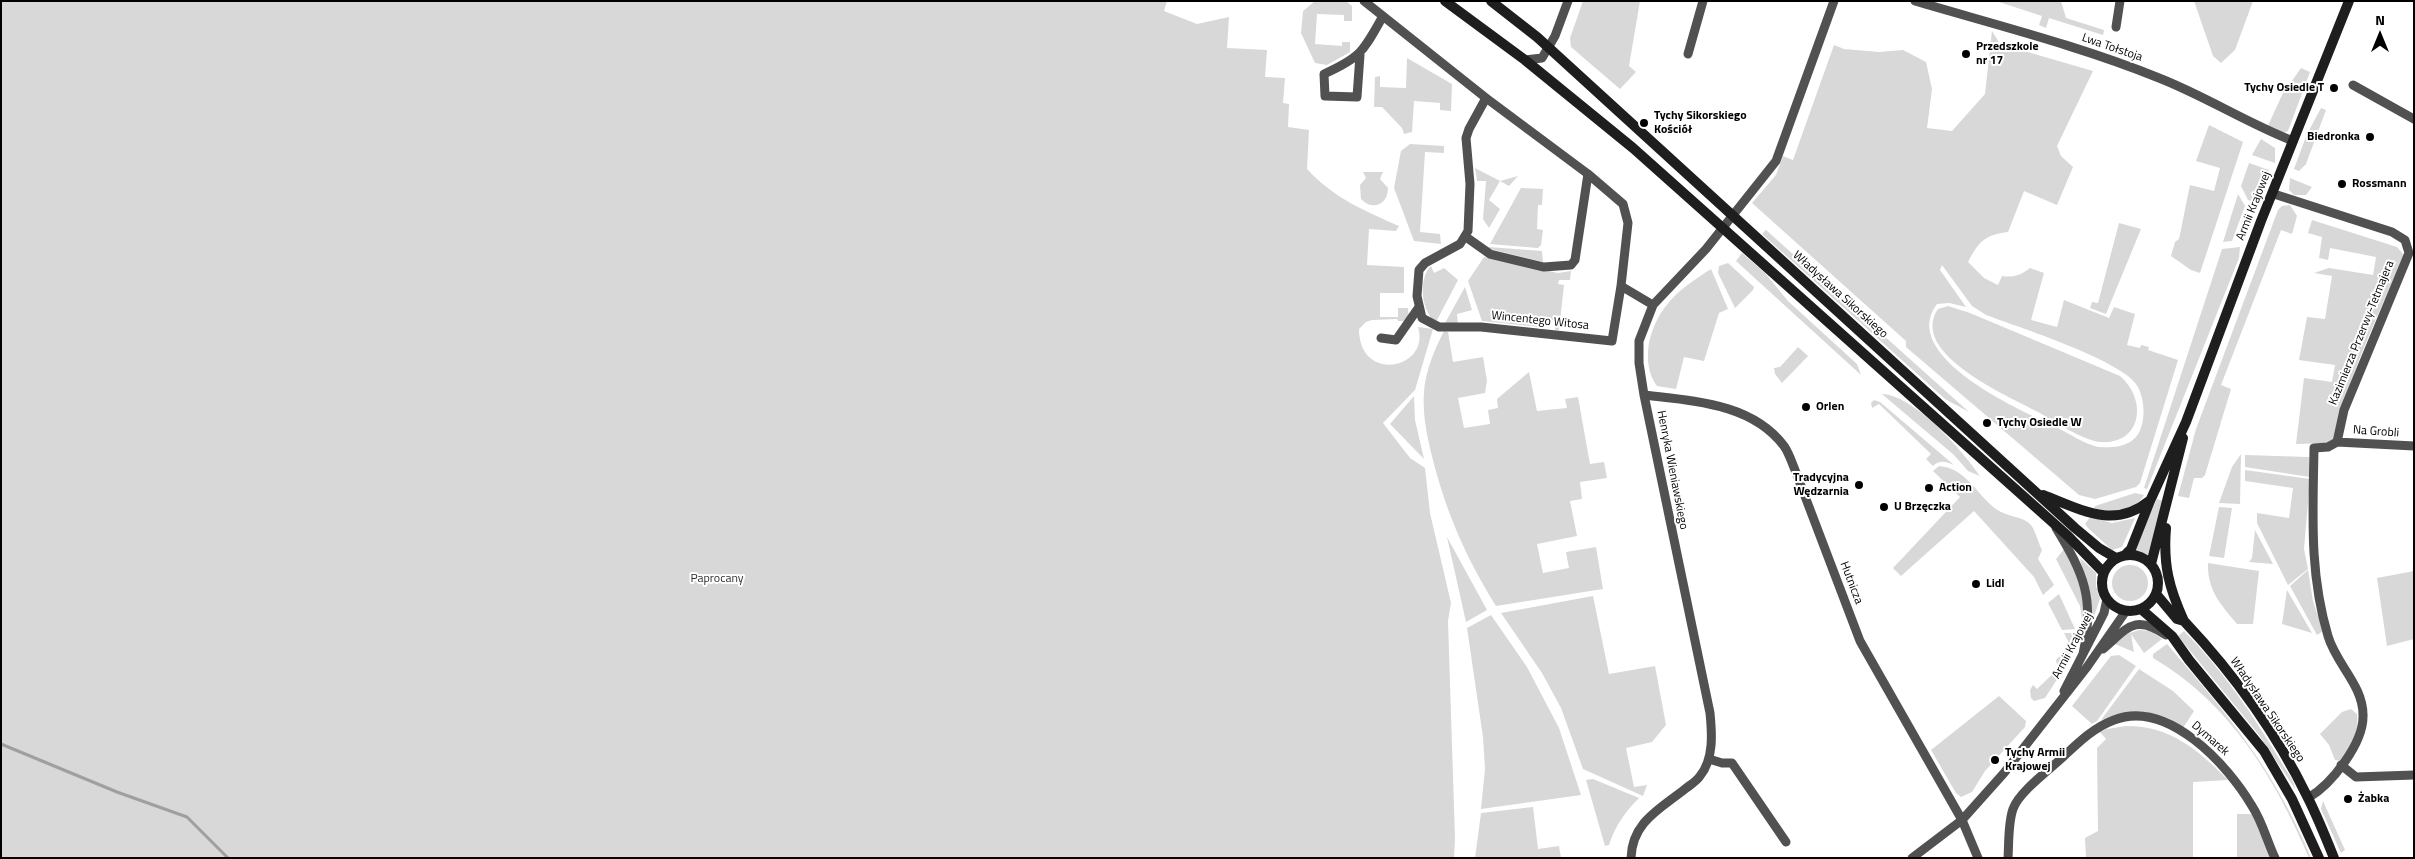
<!DOCTYPE html>
<html>
<head>
<meta charset="utf-8">
<style>
  body { margin:0 }
  #map { position:relative; width:2415px; height:859px; overflow:hidden; background:#fff; font-family:"Titillium Web",sans-serif }
  canvas { display:block }
  .frame { position:absolute; inset:0; border:2px solid #000; pointer-events:none }
  .north { position:absolute; left:2355px; top:10px; width:50px; height:50px; -webkit-text-stroke:4px #fff; paint-order:stroke; rotate:0deg; font-size:14px; font-weight:700; line-height:20px; text-align:center; color:#000 }
  .north::after { content:''; display:block; margin:auto; width:18px; height:22px; background:#000; clip-path:polygon(50% 0,100% 100%,50% 72%,0 100%) }
</style>
</head>
<body>
<div id="map">
<canvas width="2415" height="859"></canvas>
<div class="frame"></div>
<div class="north">N</div>
</div>
<script>
const c = document.querySelector('canvas').getContext('2d');
c.lineJoin = 'round';
function fill(path, color) {
  c.fillStyle = color;
  c.fill(path, 'evenodd');
}
function stroke(path, color, width, dash) {
  c.strokeStyle = color;
  c.lineWidth = width;
  c.lineCap = dash ? 'butt' : 'round';
  c.setLineDash(dash || []);
  c.stroke(path);
}
function label(font, color, halo, rows, align = 'center') {
  c.font = font + ' "Titillium Web",sans-serif';
  c.lineWidth = 4;
  c.setLineDash([]);
  c.textBaseline = 'middle';
  c.strokeStyle = halo;
  c.fillStyle = color;
  for (const [text, x, y, turn = 0] of rows) {
    c.save();
    c.translate(x, y);
    c.rotate((+turn || 0) * Math.PI / 180);
    c.textAlign = isNaN(turn) ? turn : align;
    if (halo) c.strokeText(text, 0, 0);
    c.fillText(text, 0, 0);
    c.restore();
  }
}
fill(new Path2D(`
  M 1,1 L 1167,1 L 1164,11 L 1197,24 L 1229,17 L 1227,48 L 1267,50 L 1265,77 L 1285,78 L 1283,103 L 1289,104 L 1288,127 L 1309,130 L 1307,169 C 1332,197 1365,211 1399,226 L 1396,231 L 1369,229 L 1367,265 L 1404,267 L 1404,293 L 1380,293 L 1380,317 L 1398,317 L 1398,308 L 1408,308 L 1409,321 L 1398,321 L 1397,319 L 1372,320 L 1366,322 L 1359,329 C 1359,384 1431,369 1418,327 L 1433,329 L 1415,390 L 1383,423 L 1410,458 L 1425,468 L 1430,513 L 1451,603 L 1448,621 L 1455,838 L 1454,858 L 1,858 Z
  M 1315,1 L 1346,1 L 1352,6 L 1352,21 L 1344,21 L 1344,15 L 1317,14 L 1315,44 L 1342,46 L 1342,42 L 1350,42 L 1350,52 L 1327,65 L 1315,63 L 1301,33 L 1303,11 Z
  M 1583,1 L 1640,1 L 1629,66 L 1636,72 L 1620,89 L 1571,47 L 1570,38 Z
  M 1996,1 L 2061,1 L 2066,18 L 2104,30 L 2103,35 L 2049,18 L 2046,28 L 2039,25 L 2042,16 Z
  M 2194,1 L 2253,1 L 2235,50 L 2221,63 L 2213,56 Z
  M 1992,31 L 2000,44 L 2093,71 L 2057,146 L 2061,156 L 2073,167 L 2057,205 L 2024,191 L 2008,232 C 1985,235 1979,241 1968,262 L 1984,278 L 1998,285 L 2002,276 C 2013,278 2021,275 2030,268 L 2044,273 L 2031,320 L 2057,327 L 2064,300 L 2109,318 L 2114,307 L 2135,314 L 2127,345 L 2140,348 L 2141,345 L 2149,347 L 2148,350 L 2178,360 L 2140,483 L 2136,487 L 2095,499 L 2079,495 L 1906,347 L 1906,341 L 1752,203 L 1776,175 L 1783,156 L 1793,160 L 1834,45 L 1844,49 L 1879,52 L 1903,50 L 1926,62 L 1932,89 L 1927,128 L 1952,131 L 1985,94 ZM 1942,265 L 1972,306 L 1986,315 C 2016,326 2120,360 2136,384 C 2146,398 2148,432 2130,442 C 2121,447 2110,448 2100,447 C 2087,446 2065,431 2052,425 C 2017,409 1898,355 1937,304 L 1949,303 L 1966,307 L 1940,270 Z
  M 1407,58 L 1452,84 L 1451,111 L 1440,110 L 1440,103 L 1414,101 L 1412,132 L 1404,134 L 1402,128 L 1382,107 L 1374,107 L 1375,77 L 1380,76 L 1380,87 L 1406,88 Z
  M 2301,68 L 2310,72 L 2288,131 L 2283,133 L 2267,128 L 2282,95 Z
  M 2321,108 L 2326,110 L 2306,164 L 2299,171 L 2294,169 L 2307,134 Z
  M 2209,125 L 2243,142 L 2200,273 L 2191,270 L 2171,256 L 2175,242 L 2179,239 L 2190,185 L 2214,191 L 2220,168 L 2196,161 Z
  M 2261,139 L 2275,148 L 2275,163 L 2252,155 Z
  M 1410,144 L 1444,146 L 1444,153 L 1425,152 L 1420,232 L 1440,234 L 1441,244 L 1414,241 L 1394,188 L 1401,151 Z
  M 2249,163 L 2269,170 L 2253,202 L 2248,200 L 2241,186 Z
  M 1475,168 L 1500,181 L 1518,176 L 1509,186 L 1500,181 L 1489,200 L 1500,209 L 1489,228 L 1483,219 L 1486,181 L 1477,181 Z
  M 1363,172 L 1383,172 L 1380,179 L 1388,188 C 1388,205 1372,211 1361,199 L 1360,185 L 1366,178 Z
  M 2290,178 L 2312,187 L 2306,195 L 2294,195 L 2289,190 Z
  M 1521,188 L 1543,189 L 1542,205 L 1538,205 L 1537,229 L 1543,230 L 1541,245 L 1538,248 L 1490,244 Z
  M 2238,194 L 2245,206 L 2232,241 L 2223,242 Z
  M 2290,205 L 2297,216 L 2292,234 L 2281,230 L 2221,385 L 2231,389 L 2205,475 L 2202,478 L 2194,478 L 2189,498 L 2178,496 L 2196,429 L 2278,210 L 2282,206 Z
  M 2312,220 L 2397,247 L 2404,255 C 2378,316 2348,376 2334,441 L 2329,443 L 2296,444 L 2304,378 L 2332,382 L 2335,365 L 2299,360 L 2307,317 L 2325,319 L 2332,276 L 2314,273 L 2329,268 L 2373,275 L 2376,257 L 2330,248 L 2328,260 L 2319,258 L 2322,237 L 2308,233 Z
  M 2119,223 L 2141,229 L 2106,314 L 2090,308 L 2092,302 L 2098,303 Z
  M 1766,230 L 1969,412 L 1945,399 L 1762,234 Z
  M 1488,247 L 1542,251 L 1543,262 L 1490,249 Z
  M 2240,247 L 2239,258 L 2147,489 L 2144,488 L 2222,249 Z
  M 1742,253 L 1765,273 L 1788,301 L 1857,364 L 1861,375 L 1736,261 Z
  M 1484,257 L 1558,273 L 1571,271 L 1570,280 L 1559,280 L 1558,284 L 1564,285 L 1559,330 L 1555,330 L 1556,321 L 1541,318 L 1540,327 L 1482,321 L 1468,281 Z
  M 1728,263 L 1754,287 L 1753,290 L 1735,308 L 1718,273 L 1719,266 Z
  M 1431,266 L 1434,273 L 1444,268 L 1458,280 L 1436,322 C 1421,313 1418,277 1431,266 Z
  M 1711,269 L 1728,309 L 1719,313 L 1704,361 L 1684,357 L 1676,389 L 1657,386 C 1640,363 1649,327 1666,306 C 1677,291 1695,279 1711,269 Z
  M 1465,287 L 1472,310 L 1457,314 L 1458,324 L 1445,323 Z
  M 1948,306 L 1970,313 L 2120,376 C 2148,400 2142,445 2100,442 C 2082,440 2054,421 2038,412 C 2008,396 1908,353 1938,309 Z
  M 1444,331 L 1448,332 L 1453,362 L 1483,357 L 1487,381 L 1485,393 L 1458,398 L 1464,428 L 1490,424 L 1488,410 L 1498,408 L 1497,399 L 1529,372 L 1537,411 L 1567,408 L 1565,399 L 1578,397 L 1590,464 L 1604,462 L 1607,478 L 1580,482 L 1582,499 L 1570,501 L 1577,536 L 1537,544 L 1543,573 L 1569,568 L 1566,552 L 1596,547 L 1603,589 L 1496,606 C 1467,559 1448,517 1434,464 C 1428,441 1422,416 1424,392 C 1425,372 1435,348 1444,331 Z
  M 1798,347 L 1808,356 L 1782,383 L 1775,374 L 1774,368 L 1780,367 Z
  M 1882,394 C 1914,395 1963,451 1980,476 L 1968,471 L 1954,455 Z
  M 1414,396 L 1415,420 L 1424,459 L 1390,424 Z
  M 1874,400 L 1880,402 L 1954,465 C 1946,461 1939,460 1933,466 L 1926,459 L 1931,454 L 1879,404 L 1872,408 L 1871,403 Z
  M 2241,454 L 2240,504 L 2219,503 L 2232,467 Z
  M 2245,455 L 2309,457 L 2310,477 L 2245,467 Z
  M 1939,466 C 1966,468 1977,495 1996,509 C 2006,517 2023,516 2031,525 C 2036,532 2038,542 2042,550 L 2038,559 L 2054,585 L 2043,595 L 2034,577 L 1974,511 L 1901,576 L 1893,568 L 1960,497 L 1933,471 Z
  M 2245,470 L 2310,479 L 2304,549 L 2308,569 L 2288,585 L 2257,523 L 2257,513 L 2289,518 L 2293,488 L 2245,481 Z
  M 2135,493 L 2144,495 C 2134,513 2111,513 2094,508 L 2095,506 Z
  M 2157,499 L 2163,501 L 2148,555 L 2134,550 Z
  M 2219,507 L 2232,508 L 2224,558 L 2209,556 Z
  M 2090,517 L 2112,523 L 2135,518 L 2122,547 L 2112,550 L 2088,528 L 2085,524 Z
  M 2255,530 L 2273,564 L 2249,562 L 2252,558 Z
  M 1447,537 L 1487,610 L 1466,622 Z
  M 2065,548 C 2077,572 2086,597 2083,624 L 2080,606 L 2056,559 Z
  M 2080,558 L 2096,573 L 2096,586 L 2100,599 L 2093,619 Z
  M 2208,563 L 2259,571 L 2253,624 L 2237,624 C 2221,605 2207,590 2208,563 Z
  M2112 583a18 18 0 1 1 36 0a18 18 0 1 1-36 0Z
  M 2308,570 L 2313,601 L 2323,631 L 2317,635 L 2290,586 Z
  M 2414,571 L 2414,639 L 2387,646 L 2377,578 Z
  M 2287,590 L 2312,633 L 2282,624 Z
  M 2059,594 L 2075,629 L 2062,630 L 2048,603 Z
  M 1593,596 L 1609,674 L 1655,666 L 1666,725 L 1652,742 L 1626,748 L 1634,787 L 1647,785 L 1643,796 L 1583,769 L 1561,708 L 1542,673 L 1501,613 Z
  M 1491,615 L 1527,667 L 1559,728 L 1581,795 L 1481,809 L 1485,769 L 1483,737 L 1467,628 Z
  M 2139,630 L 2151,631 L 2162,639 L 2144,653 L 2131,634 L 2134,652 L 2115,644 L 2127,634 Z
  M 2184,631 C 2223,670 2255,718 2283,765 C 2287,772 2295,781 2295,789 L 2259,735 L 2178,636 Z
  M 2064,633 L 2076,633 C 2080,646 2053,686 2045,698 L 2034,701 L 2031,698 L 2030,690 L 2033,685 L 2037,689 L 2058,669 L 2056,660 L 2070,645 Z
  M 2167,644 C 2228,715 2275,770 2311,858 L 2309,858 C 2275,778 2230,703 2153,658 L 2153,654 Z
  M 2119,655 L 2136,666 L 2097,721 L 2092,724 L 2072,706 L 2111,656 Z
  M 2139,669 L 2173,691 L 2194,711 L 2183,728 L 2116,715 L 2101,720 Z
  M 1999,696 L 2026,721 L 2025,727 L 1985,771 L 1972,792 L 1961,797 L 1956,793 L 1931,750 Z
  M 2351,709 L 2357,714 C 2359,730 2352,750 2341,761 L 2335,760 L 2329,745 L 2320,734 L 2342,712 Z
  M 2126,726 C 2171,726 2197,749 2228,780 L 2193,782 L 2193,858 L 2086,858 L 2085,838 L 2098,831 L 2097,748 L 2106,739 L 2100,732 L 2107,729 Z
  M 1593,779 L 1639,798 C 1625,812 1615,826 1609,845 L 1605,846 L 1586,780 Z
  M 2323,801 L 2345,850 L 2341,853 L 2321,809 Z
  M 1533,807 L 1538,849 L 1559,846 L 1561,858 L 1475,858 L 1481,813 Z
  M 2237,814 L 2254,814 L 2272,858 L 2237,858 Z`), '#d8d8d8');
stroke(new Path2D(`
  M 1,744 L 117,792 L 187,817 L 228,858`), '#9f9f9f', 3);
stroke(new Path2D(`
  M 1364,1 L 1486,98 L 1588,174 L 1623,204 L 1628,223 L 1621,286 L 1653,305
  M 1915,1 C 1996,25 2080,46 2159,78 C 2205,96 2247,123 2293,141
  M 2116,27 L 2120,1
  M 1688,54 L 1703,1
  M 1360,55 L 1357,97 L 1325,96 L 1324,74 C 1362,57 1363,51 1383,16
  M 1525,60 L 1542,58 L 1555,36 L 1568,1
  M 2353,85 L 2414,119
  M 1486,98 L 1469,129 L 1466,138 L 1470,184 L 1468,231 L 1460,244 L 1425,263 L 1419,270 L 1417,296 L 1422,318 L 1439,327 L 1481,327 L 1612,341 L 1621,286
  M 2274,194 L 2392,232 L 2405,240 L 2409,253 L 2344,410 L 2337,442 L 2328,447 L 2314,448 C 2313,514 2309,572 2328,636 C 2336,664 2363,685 2363,715 C 2364,743 2331,785 2308,798
  M 1466,237 L 1490,254 L 1544,267 L 1571,265 L 1575,260 L 1588,174
  M 1381,338 L 1396,340 L 1419,307
  M 1644,395 C 1693,401 1752,403 1784,446 C 1789,453 1792,463 1795,470 L 1860,641 L 1962,820 L 1978,858
  M 2337,442 L 2414,446
  M 2056,528 C 2084,574 2095,599 2083,654
  M 2103,649 C 2127,629 2134,613 2166,635
  M 2064,691 L 2104,613 L 2107,599
  M 1709,759 L 1722,763 L 1732,763 L 1786,842
  M 2341,765 L 2356,777 L 2414,775
  M 1631,858 C 1632,822 1660,809 1685,789 C 1690,785 1697,781 1700,776 C 1714,759 1712,733 1710,713 L 1644,395 L 1639,363 L 1639,341 L 1653,305 L 1706,249 L 1776,161 L 1834,1
  M 1912,858 L 1962,820 L 2004,773 L 2087,667 L 2126,611
  M 2008,858 C 2009,843 2008,823 2013,809 C 2019,792 2049,770 2063,757 C 2079,742 2093,728 2114,720 C 2168,699 2228,765 2252,806 C 2262,821 2267,841 2275,858`), '#515151', 9);
stroke(new Path2D(`
  M 1445,1 L 1525,60 L 1633,148 L 2068,536 L 2103,572
  M 1491,1 L 1537,37 L 2075,528 L 2099,548 L 2116,558
  M 2043,495 C 2080,509 2114,530 2149,501
  M 2166,528 C 2163,565 2169,588 2184,621
  M 2126,554 L 2131,549 L 2150,501 L 2186,422 L 2261,221 L 2349,1
  M2102 583a28 28 0 1 1 56 0a28 28 0 1 1-56 0Z
  M 2151,564 L 2183,438
  M 2156,594 L 2177,619 L 2184,621 C 2233,673 2277,734 2308,798 C 2318,818 2326,838 2334,858
  M 2141,609 L 2172,636 L 2189,660 L 2264,751 L 2292,799 L 2319,858`), '#1e1e1e', 10);
for (const [x, y, r, color] of [
  [1966,54,5,"#000"],
  [2334,88,5,"#000"],
  [1644,123,5,"#000"],
  [2370,137,5,"#000"],
  [2342,184,5,"#000"],
  [1806,407,5,"#000"],
  [1987,423,5,"#000"],
  [1859,485,5,"#000"],
  [1929,488,5,"#000"],
  [1884,507,5,"#000"],
  [1976,584,5,"#000"],
  [1995,760,5,"#000"],
  [2348,799,5,"#000"]
]) {
  const dot = new Path2D();
  dot.arc(x, y, r, 0, 2 * Math.PI);
  c.fillStyle = color;
  c.fill(dot);
  stroke(dot, '#fff', 2);
}
label('bold 12px', '#000', '#fff', [
  ["Przedszkole",1976,47],
  ["nr 17",1976,61],
  ["Tychy Osiedle T",2324,88,"right"],
  ["Tychy Sikorskiego",1654,116],
  ["Kościół",1654,130],
  ["Biedronka",2360,137,"right"],
  ["Rossmann",2352,184],
  ["Orlen",1816,407],
  ["Tychy Osiedle W",1997,423],
  ["Tradycyjna",1849,478,"right"],
  ["Wędzarnia",1849,492,"right"],
  ["Action",1939,488],
  ["U Brzęczka",1894,507],
  ["Lidl",1986,584],
  ["Tychy Armii",2005,753],
  ["Krajowej",2005,767],
  ["Żabka",2358,799]
], 'left');
label('12px', '#000', '#fff', [
  ["Lwa Tołstoja",2112,48,19],
  ["Armii Krajowej",2254,206,-68],
  ["Władysława Sikorskiego",1840,295,42],
  ["Wincentego Witosa",1540,321,6],
  ["Kazimierza Przerwy-Tetmajera",2362,333,-68],
  ["Na Grobli",2376,432,4],
  ["Henryka Wieniawskiego",1672,470,79],
  ["Hutnicza",1851,583,69],
  ["Armii Krajowej",2073,646,-62],
  ["Władysława Sikorskiego",2267,710,56],
  ["Dymarek",2210,739,41]
]);
label('12px', '#2f2f2f', '#fff', [
  ["Paprocany",717,579]
]);
</script>
</body>
</html>
